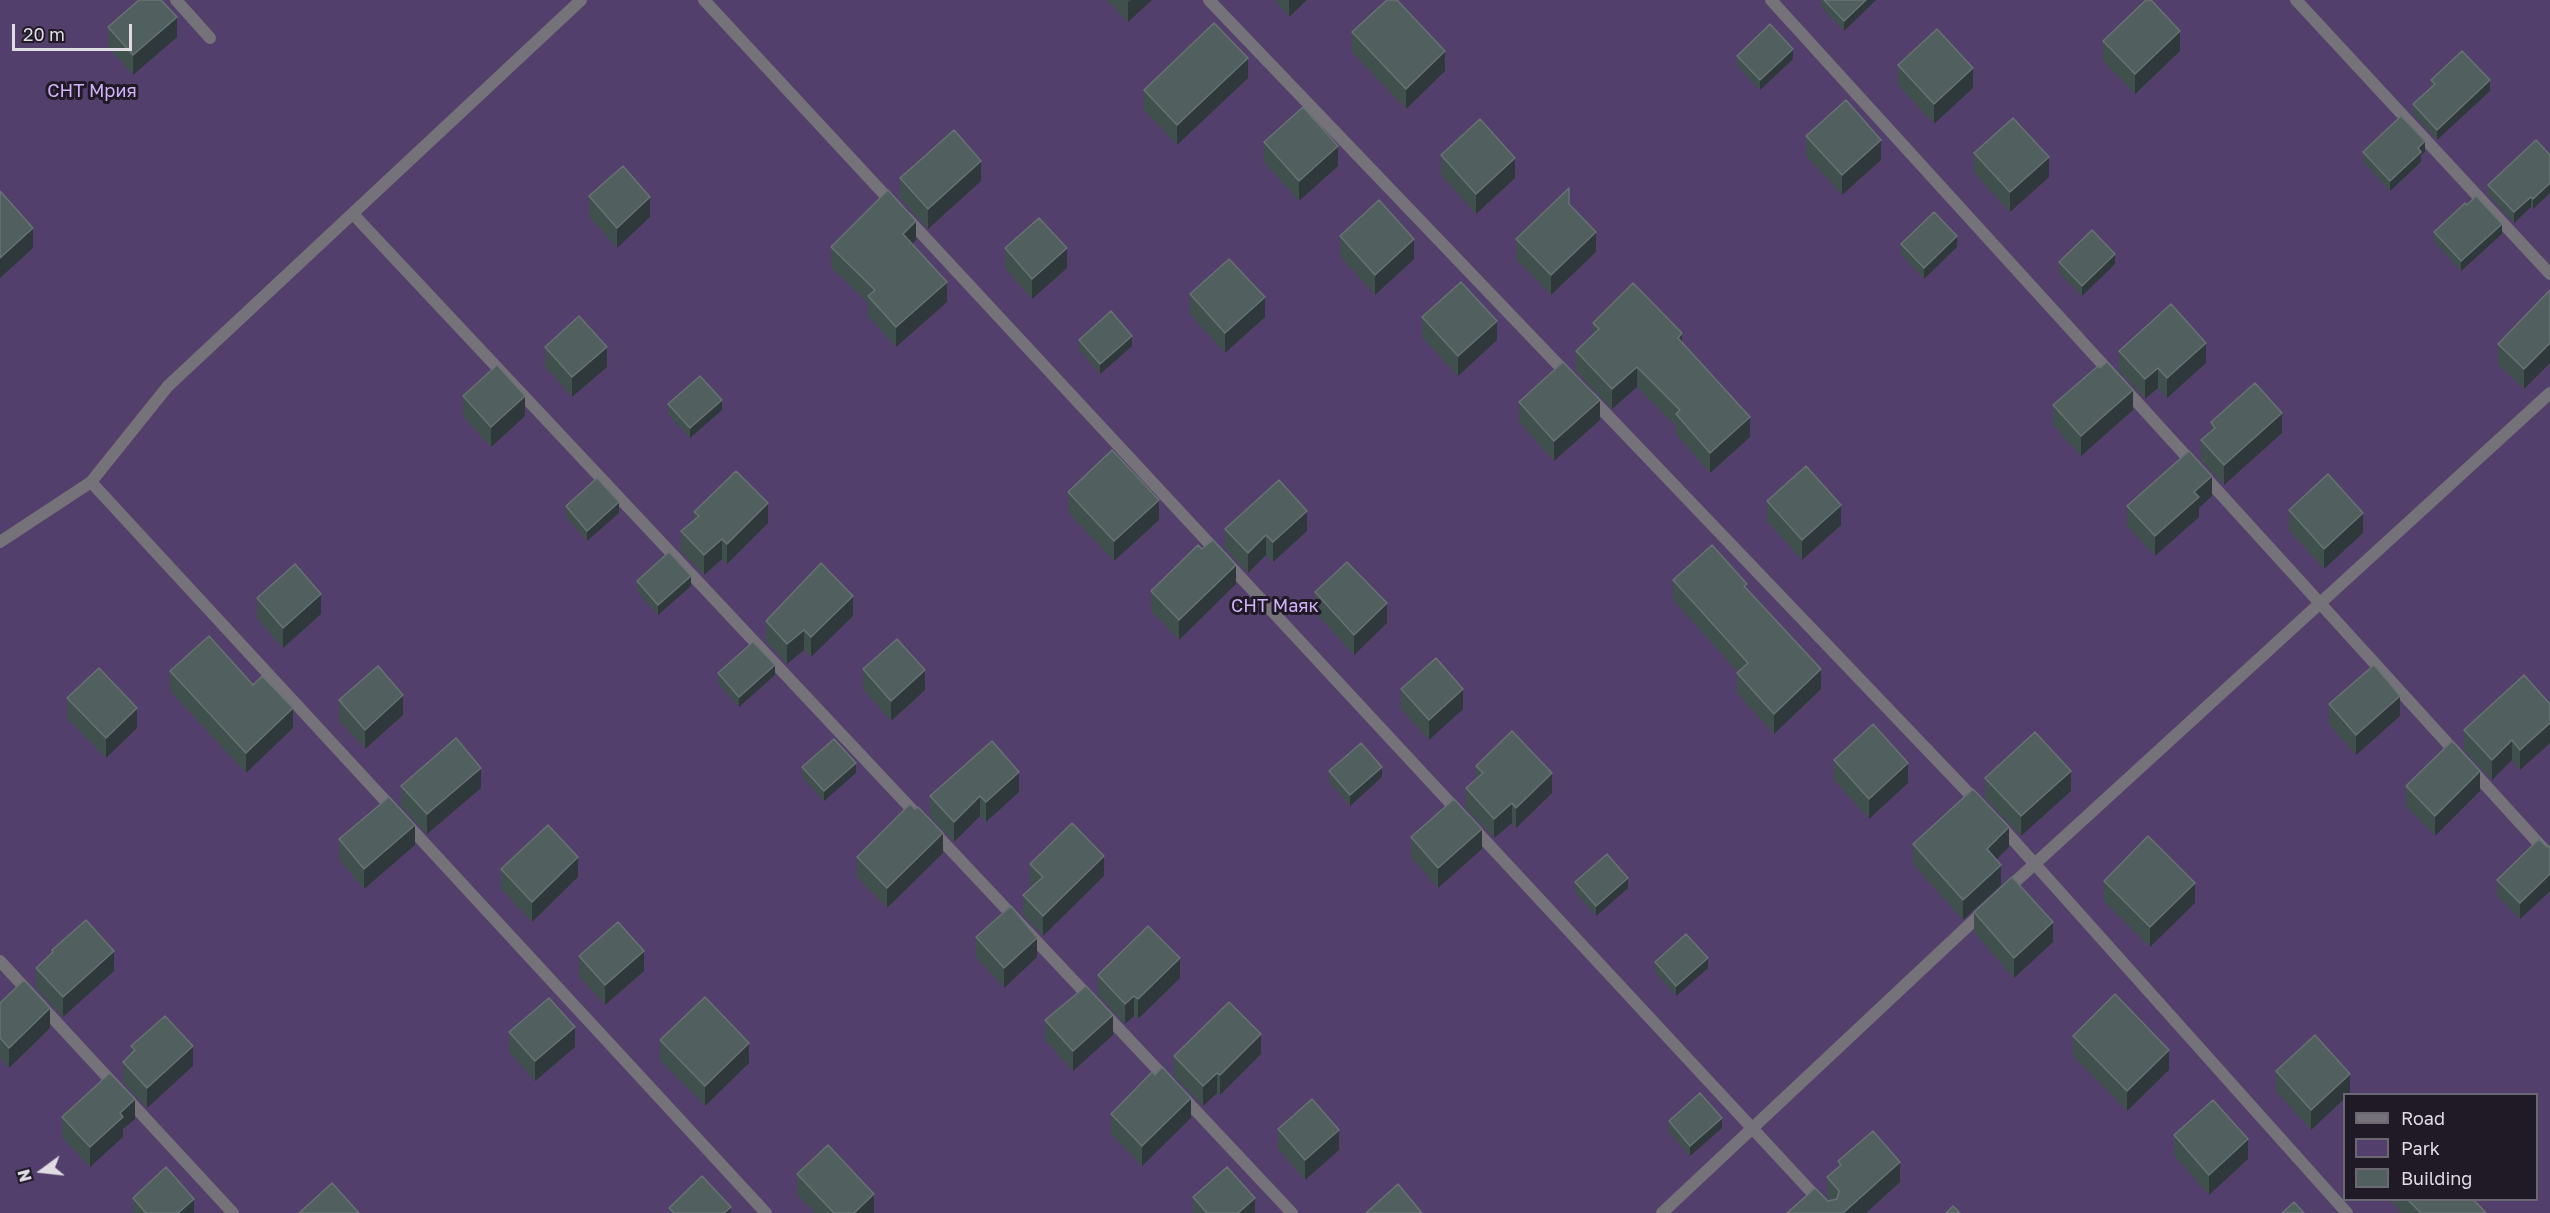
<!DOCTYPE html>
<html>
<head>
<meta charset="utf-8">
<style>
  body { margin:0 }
  #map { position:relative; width:2550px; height:1213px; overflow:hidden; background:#282330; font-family:"Golos Text",sans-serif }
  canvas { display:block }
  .legend { position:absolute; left:2343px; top:1093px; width:195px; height:108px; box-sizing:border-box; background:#1f1a26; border:2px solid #6c6872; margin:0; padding:8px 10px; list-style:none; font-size:18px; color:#dfdce4 }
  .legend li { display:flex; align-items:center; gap:12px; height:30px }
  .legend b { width:30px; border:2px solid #6c6872 }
  .north { position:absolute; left:12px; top:1141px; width:60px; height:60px; -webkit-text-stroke:4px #1f1a26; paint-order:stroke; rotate:255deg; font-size:16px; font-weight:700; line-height:24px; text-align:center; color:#dfdce4 }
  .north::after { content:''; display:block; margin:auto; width:21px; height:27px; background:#dfdce4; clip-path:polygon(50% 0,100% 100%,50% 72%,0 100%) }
  .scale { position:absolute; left:12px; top:24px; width:120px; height:27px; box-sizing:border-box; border:3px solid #dfdce4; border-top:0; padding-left:8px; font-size:18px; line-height:21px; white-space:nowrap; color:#dfdce4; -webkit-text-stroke:4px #1f1a26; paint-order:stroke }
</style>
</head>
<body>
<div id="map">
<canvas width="2550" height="1213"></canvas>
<ul class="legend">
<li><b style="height:8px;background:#757279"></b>Road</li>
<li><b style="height:16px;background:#533f6b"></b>Park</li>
<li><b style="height:16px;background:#51605e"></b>Building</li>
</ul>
<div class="north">N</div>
<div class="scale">20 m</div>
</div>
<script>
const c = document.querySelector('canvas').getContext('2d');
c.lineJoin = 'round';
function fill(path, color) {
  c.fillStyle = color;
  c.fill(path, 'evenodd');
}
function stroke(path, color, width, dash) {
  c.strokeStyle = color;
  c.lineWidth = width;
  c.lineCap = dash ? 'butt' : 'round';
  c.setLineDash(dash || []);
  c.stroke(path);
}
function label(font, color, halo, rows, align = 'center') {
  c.font = font + ' "Golos Text",sans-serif';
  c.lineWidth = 6;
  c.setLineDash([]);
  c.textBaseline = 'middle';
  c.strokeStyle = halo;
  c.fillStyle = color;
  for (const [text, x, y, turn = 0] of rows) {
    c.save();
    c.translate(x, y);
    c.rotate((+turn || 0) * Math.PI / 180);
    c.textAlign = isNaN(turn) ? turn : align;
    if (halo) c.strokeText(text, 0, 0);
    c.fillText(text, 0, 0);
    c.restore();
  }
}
fill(new Path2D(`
  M 0,0 L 2550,0 L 2550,1213 L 0,1213 ZM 2344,1094 L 2536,1094 L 2536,1200 L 2344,1200 Z`), '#533f6b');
stroke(new Path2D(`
  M 176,0 L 210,38
  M 704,0 L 895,206
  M 1209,0 L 1569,376
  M 1771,0 L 2550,856
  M 2296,0 L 2550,274
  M 353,214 L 919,817
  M 907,218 L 1831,1213
  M 1590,397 L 1980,805
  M 91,482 L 766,1213
  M 1999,824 L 2347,1213
  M 931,829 L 1170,1083
  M 1182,1096 L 1292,1213`), '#757279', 12);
stroke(new Path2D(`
  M 0,542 L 91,482 L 168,386 L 581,0
  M 2004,892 L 2550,393
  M 0,961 L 233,1213
  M 1662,1213 L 1985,910`), '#757279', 12);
fill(new Path2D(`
  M 1107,0 L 1152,0 L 1128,22 Z
  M 1275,0 L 1307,0 L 1289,17 Z
  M 1821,0 L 1876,0 L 1844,31 L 1821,7 Z
  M 108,27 L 177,37 L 133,75 L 108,47 Z
  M 1352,32 L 1445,71 L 1406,109 L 1352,52 Z
  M 2103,41 L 2180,51 L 2135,94 L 2103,61 Z
  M 1737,56 L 1793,59 L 1760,90 L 1737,66 Z
  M 1898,65 L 1973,88 L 1934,124 L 1898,85 Z
  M 1248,78 L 1177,145 L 1144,110 L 1144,90 Z
  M 2431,80 L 2490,91 L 2437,140 L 2413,114 L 2413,104 L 2431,88 Z
  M 1806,136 L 1881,160 L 1842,195 L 1806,156 Z
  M 1264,142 L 1338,166 L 1299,201 L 1264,162 Z
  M 2363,152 L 2425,152 L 2421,155 L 2421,162 L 2390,191 L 2363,162 Z
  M 1974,153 L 2049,177 L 2010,212 L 1974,173 Z
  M 1441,155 L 1515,178 L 1476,214 L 1441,175 Z
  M 2550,155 L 2550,193 L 2533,209 L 2531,207 L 2514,223 L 2488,195 L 2488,185 Z
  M 900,178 L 981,181 L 928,229 L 900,198 Z
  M 589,196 L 650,217 L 617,248 L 589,216 Z
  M 1569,204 L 1596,252 L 1551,295 L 1516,259 L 1516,239 Z
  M 2467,205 L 2502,234 L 2461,271 L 2434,242 L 2434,232 Z
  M 1340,236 L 1414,259 L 1375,295 L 1340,256 Z
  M 916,240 L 912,244 L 947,302 L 896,347 L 868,316 L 868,303 L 831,267 L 831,247 Z
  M 1901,244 L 1957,247 L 1924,279 L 1901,254 Z
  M 1005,248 L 1067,268 L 1032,299 L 1005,268 Z
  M 2059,262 L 2115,264 L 2082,296 L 2059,272 Z
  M 2550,290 L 2524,389 L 2498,364 L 2498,344 Z
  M 1190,294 L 1265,317 L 1225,353 L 1190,314 Z
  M 1422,317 L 1497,340 L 1458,376 L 1422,337 Z
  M 1593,323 L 1682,343 L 1750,437 L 1710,473 L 1676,434 L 1676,426 L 1637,387 L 1612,409 L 1576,371 L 1576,351 L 1593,335 Z
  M 1079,340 L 1132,346 L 1100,374 L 1079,350 Z
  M 545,347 L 607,367 L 572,397 L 545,366 Z
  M 2119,351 L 2206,363 L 2167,398 L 2158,388 L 2145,399 L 2119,371 Z
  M 463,396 L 525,416 L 491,447 L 463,416 Z
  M 1519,402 L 1600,420 L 1554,461 L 1519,422 Z
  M 668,404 L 722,410 L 690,438 L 668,414 Z
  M 2053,405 L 2133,410 L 2081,456 L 2053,425 Z
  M 2211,422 L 2282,433 L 2224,485 L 2201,460 L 2201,440 L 2211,432 Z
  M 1068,492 L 1159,520 L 1114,561 L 1068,512 Z
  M 2212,496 L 2199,508 L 2199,517 L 2155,556 L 2127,526 L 2127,506 Z
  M 1767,501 L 1841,525 L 1802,560 L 1767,521 Z
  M 566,506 L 619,513 L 587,541 L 566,517 Z
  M 2289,510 L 2363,533 L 2324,569 L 2289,530 Z
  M 694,512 L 768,523 L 727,564 L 722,559 L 704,575 L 681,551 L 681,531 L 694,520 Z
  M 1225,529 L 1307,531 L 1273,562 L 1266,555 L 1248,573 L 1225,548 Z
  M 1673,580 L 1747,590 L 1821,689 L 1774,734 L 1737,693 L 1737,673 L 1738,672 L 1673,600 Z
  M 637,581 L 691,586 L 658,615 L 637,591 Z
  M 1236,584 L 1179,640 L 1151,611 L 1151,591 Z
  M 1315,592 L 1387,623 L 1354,655 L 1315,612 Z
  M 257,598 L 321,614 L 283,648 L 257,618 Z
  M 853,616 L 811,657 L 804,650 L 787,664 L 766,641 L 766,621 Z
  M 863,669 L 925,690 L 891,721 L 863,689 Z
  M 170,671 L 253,685 L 293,728 L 246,773 L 170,691 Z
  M 718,673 L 775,675 L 739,707 L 718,683 Z
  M 1401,689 L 1463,709 L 1429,740 L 1401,709 Z
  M 67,698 L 137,728 L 106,758 L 67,718 Z
  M 339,700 L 403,715 L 365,749 L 339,720 Z
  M 2329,704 L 2400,716 L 2356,755 L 2329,724 Z
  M 2550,704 L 2520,770 L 2512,760 L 2492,780 L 2464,750 L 2464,730 Z
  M 1834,760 L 1908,783 L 1869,819 L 1834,780 Z
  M 1476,766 L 1552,793 L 1516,828 L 1512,823 L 1494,838 L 1466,808 L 1466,788 L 1476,779 Z
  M 802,767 L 856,773 L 824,801 L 802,777 Z
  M 1329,771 L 1382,777 L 1350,806 L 1329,781 Z
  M 1985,778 L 2071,791 L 2021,836 L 1985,798 Z
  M 401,786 L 481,788 L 427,834 L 401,806 Z
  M 2406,786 L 2480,791 L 2435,836 L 2406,806 Z
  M 1019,792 L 986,822 L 980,816 L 954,842 L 930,816 L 930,796 Z
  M 1411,837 L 1482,849 L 1438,888 L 1411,857 Z
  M 339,839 L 415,845 L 364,889 L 339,859 Z
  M 1913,844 L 2009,847 L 1996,859 L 2001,885 L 1963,920 L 1913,864 Z
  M 2550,846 L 2550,891 L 2520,919 L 2497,896 L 2497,880 L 2547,847 Z
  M 943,853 L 887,908 L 857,877 L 857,857 Z
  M 1030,864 L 1104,876 L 1043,936 L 1023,915 L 1023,895 L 1032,887 L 1030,884 Z
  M 501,869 L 578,877 L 532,922 L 501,889 Z
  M 2104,881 L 2195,903 L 2150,947 L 2104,901 Z
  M 1575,882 L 1628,888 L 1596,916 L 1575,892 Z
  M 1974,912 L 2053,942 L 2014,978 L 1974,932 Z
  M 976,937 L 1037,957 L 1004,988 L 976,957 Z
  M 52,950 L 114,971 L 63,1017 L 36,988 L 36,968 L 52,954 Z
  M 579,956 L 644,971 L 605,1005 L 579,976 Z
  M 1655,962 L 1708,968 L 1676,996 L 1655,972 Z
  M 1098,975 L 1180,978 L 1138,1019 L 1134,1016 L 1125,1024 L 1098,995 Z
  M 0,1003 L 50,1028 L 9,1068 L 0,1058 Z
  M 1045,1020 L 1113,1035 L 1073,1071 L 1045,1040 Z
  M 509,1032 L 575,1047 L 535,1081 L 509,1052 Z
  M 2073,1036 L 2169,1070 L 2127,1111 L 2073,1056 Z
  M 660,1040 L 749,1063 L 705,1106 L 660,1060 Z
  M 131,1046 L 193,1066 L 147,1108 L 123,1082 L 123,1062 L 131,1054 Z
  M 1261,1054 L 1220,1095 L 1217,1093 L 1203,1106 L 1174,1076 L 1174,1056 Z
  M 2276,1071 L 2350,1094 L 2344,1095 L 2344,1099 L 2311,1130 L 2276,1091 Z
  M 1155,1075 L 1191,1118 L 1142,1166 L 1111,1134 L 1111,1114 Z
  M 62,1117 L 135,1119 L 123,1129 L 123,1137 L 90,1167 L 62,1137 Z
  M 1669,1121 L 1722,1128 L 1690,1156 L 1669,1132 Z
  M 1278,1129 L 1339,1150 L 1305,1180 L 1278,1149 Z
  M 2174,1135 L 2248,1159 L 2209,1195 L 2174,1155 Z
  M 1838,1161 L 1900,1182 L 1866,1213 L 1787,1213 L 1830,1200 L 1827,1197 L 1827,1177 L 1838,1167 Z
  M 797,1174 L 874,1213 L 815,1213 L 797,1194 Z
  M 1193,1197 L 1255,1213 L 1193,1213 Z
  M 133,1198 L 194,1213 L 133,1213 Z
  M 2390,1200 L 2474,1200 L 2486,1213 L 2402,1213 Z`), '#40504d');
fill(new Path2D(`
  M 1131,0 L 1152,0 L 1128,22 L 1128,2 Z
  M 1289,0 L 1307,0 L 1289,17 Z
  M 1866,0 L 1876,0 L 1844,31 L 1844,21 Z
  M 177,17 L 177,37 L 133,75 L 133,55 Z
  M 2180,31 L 2180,51 L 2135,94 L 2135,74 Z
  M 1793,49 L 1793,59 L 1760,90 L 1760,80 Z
  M 1445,51 L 1445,71 L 1406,109 L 1406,89 Z
  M 1248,58 L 1248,78 L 1177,145 L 1177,125 Z
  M 1973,68 L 1973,88 L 1934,124 L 1934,104 Z
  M 2490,80 L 2490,91 L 2437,140 L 2437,130 Z
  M 1881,140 L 1881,160 L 1842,195 L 1842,175 Z
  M 2425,141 L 2425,152 L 2421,155 L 2421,162 L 2390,191 L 2390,181 L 2418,148 Z
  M 1338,146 L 1338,166 L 1299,201 L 1299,181 Z
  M 2049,157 L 2049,177 L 2010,212 L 2010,192 Z
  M 1515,158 L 1515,178 L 1476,214 L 1476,194 Z
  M 981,161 L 981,181 L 928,229 L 928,209 Z
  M 2550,183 L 2550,193 L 2533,209 L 2533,199 Z
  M 650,197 L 650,217 L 617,248 L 617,228 Z
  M 2531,197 L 2531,207 L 2514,223 L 2514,212 Z
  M 916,221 L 916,240 L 903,254 L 903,234 Z
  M 2502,224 L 2502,234 L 2461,271 L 2461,261 Z
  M 33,228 L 33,248 L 0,278 L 0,258 Z
  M 1596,232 L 1596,252 L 1551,295 L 1551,275 Z
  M 1957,236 L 1957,247 L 1924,279 L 1924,268 Z
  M 1414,239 L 1414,259 L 1375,295 L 1375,275 Z
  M 1067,248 L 1067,268 L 1032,299 L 1032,279 Z
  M 2115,254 L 2115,264 L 2082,296 L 2082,286 Z
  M 947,282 L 947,302 L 896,347 L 896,327 Z
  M 1265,297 L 1265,317 L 1225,353 L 1225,333 Z
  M 1497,321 L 1497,340 L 1458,376 L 1458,356 Z
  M 1682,333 L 1682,353 L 1678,338 Z
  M 1132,336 L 1132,346 L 1100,374 L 1100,364 Z
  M 2206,343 L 2206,363 L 2167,398 L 2167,378 Z
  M 2550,343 L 2550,363 L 2524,389 L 2524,369 Z
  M 607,347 L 607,367 L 572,397 L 572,377 Z
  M 1637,367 L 1637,387 L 1612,409 L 1612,389 Z
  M 2158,368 L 2158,388 L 2145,399 L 2145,379 Z
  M 2133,390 L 2133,410 L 2081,456 L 2081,436 Z
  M 525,396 L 525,416 L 491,447 L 491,427 Z
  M 722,400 L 722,410 L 690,438 L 690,428 Z
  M 1600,400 L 1600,420 L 1554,461 L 1554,441 Z
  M 2282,413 L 2282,433 L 2224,485 L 2224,465 Z
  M 1750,417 L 1750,437 L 1710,473 L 1710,453 Z
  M 2212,476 L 2212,496 L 2199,508 L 2199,517 L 2155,556 L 2155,536 L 2194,492 Z
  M 1159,500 L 1159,520 L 1114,561 L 1114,541 Z
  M 619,502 L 619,513 L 587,541 L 587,531 Z
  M 768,503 L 768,523 L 727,564 L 727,544 Z
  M 1841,505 L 1841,525 L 1802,560 L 1802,540 Z
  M 1307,511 L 1307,531 L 1273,562 L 1273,542 Z
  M 2363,513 L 2363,533 L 2324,569 L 2324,549 Z
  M 1266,535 L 1266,555 L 1248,573 L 1248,553 Z
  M 722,539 L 722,559 L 704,575 L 704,555 Z
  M 1236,565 L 1236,584 L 1179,640 L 1179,620 Z
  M 691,576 L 691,586 L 658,615 L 658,605 Z
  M 321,594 L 321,614 L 283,648 L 283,628 Z
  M 853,596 L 853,616 L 811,657 L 811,637 Z
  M 1387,603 L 1387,623 L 1354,655 L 1354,635 Z
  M 804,630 L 804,650 L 787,664 L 787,644 Z
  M 775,665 L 775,675 L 739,707 L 739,697 Z
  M 1821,669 L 1821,689 L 1774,734 L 1774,714 Z
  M 925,670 L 925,690 L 891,721 L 891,701 Z
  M 1463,689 L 1463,709 L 1429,740 L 1429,720 Z
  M 403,695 L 403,715 L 365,749 L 365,730 Z
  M 2400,696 L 2400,716 L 2356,755 L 2356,735 Z
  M 137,708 L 137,728 L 106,758 L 106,738 Z
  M 293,708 L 293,728 L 246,773 L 246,753 Z
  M 2550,723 L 2550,743 L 2520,770 L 2520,750 Z
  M 2512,740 L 2512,760 L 2492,780 L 2492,760 Z
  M 856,763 L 856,773 L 824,801 L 824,791 Z
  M 1908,763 L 1908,783 L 1869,819 L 1869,799 Z
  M 1382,767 L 1382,777 L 1350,806 L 1350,795 Z
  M 481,768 L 481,788 L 427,834 L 427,814 Z
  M 2071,771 L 2071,791 L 2021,836 L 2021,816 Z
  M 2480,771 L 2480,791 L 2435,836 L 2435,816 Z
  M 1019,772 L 1019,792 L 986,822 L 986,802 Z
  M 1552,773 L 1552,793 L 1516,828 L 1516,808 Z
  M 980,796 L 980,816 L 954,842 L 954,822 Z
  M 1512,803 L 1512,823 L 1494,838 L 1494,819 Z
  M 415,825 L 415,845 L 364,889 L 364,869 Z
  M 2009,827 L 2009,847 L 1987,869 L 1987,849 Z
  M 1482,829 L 1482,849 L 1438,888 L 1438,868 Z
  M 943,833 L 943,853 L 887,908 L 887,888 Z
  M 1104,856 L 1104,876 L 1043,936 L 1043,916 Z
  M 578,857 L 578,877 L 532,922 L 532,902 Z
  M 2001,865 L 2001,885 L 1963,920 L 1963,900 Z
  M 2550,874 L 2550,891 L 2520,919 L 2520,903 Z
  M 1628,878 L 1628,888 L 1596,916 L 1596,906 Z
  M 2195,883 L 2195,903 L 2150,947 L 2150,927 Z
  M 2053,922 L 2053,942 L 2014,978 L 2014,958 Z
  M 1037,938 L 1037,957 L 1004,988 L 1004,968 Z
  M 114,951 L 114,971 L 63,1017 L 63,997 Z
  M 644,951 L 644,971 L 605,1005 L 605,985 Z
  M 1180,958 L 1180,978 L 1138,1019 L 1138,999 Z
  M 1708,958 L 1708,968 L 1676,996 L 1676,986 Z
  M 1134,996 L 1134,1016 L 1125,1024 L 1125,1004 Z
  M 50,1008 L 50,1028 L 9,1068 L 9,1048 Z
  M 1113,1015 L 1113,1035 L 1073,1071 L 1073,1051 Z
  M 575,1027 L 575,1047 L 535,1081 L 535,1061 Z
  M 1261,1034 L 1261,1054 L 1220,1095 L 1220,1075 Z
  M 749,1043 L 749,1063 L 705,1106 L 705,1086 Z
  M 193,1046 L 193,1066 L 147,1108 L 147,1088 Z
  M 2169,1050 L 2169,1070 L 2127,1111 L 2127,1091 Z
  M 1217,1073 L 1217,1093 L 1203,1106 L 1203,1086 Z
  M 2350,1074 L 2350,1094 L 2344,1095 L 2344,1099 L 2311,1130 L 2311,1110 Z
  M 1191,1098 L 1191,1118 L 1142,1166 L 1142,1146 Z
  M 135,1099 L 135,1119 L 123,1129 L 123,1137 L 90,1167 L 90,1147 L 120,1113 Z
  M 1722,1118 L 1722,1128 L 1690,1156 L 1690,1146 Z
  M 1339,1130 L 1339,1150 L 1305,1180 L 1305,1160 Z
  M 2248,1139 L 2248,1159 L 2209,1195 L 2209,1175 Z
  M 1900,1162 L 1900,1182 L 1866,1213 L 1843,1213 Z
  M 874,1194 L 874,1213 L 854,1213 Z
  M 1255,1198 L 1255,1213 L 1238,1213 Z
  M 194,1199 L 194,1213 L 178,1213 Z
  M 731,1207 L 731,1213 L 724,1213 Z`), '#2f383b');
const building = new Path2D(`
  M 139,0 L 161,0 L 177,17 L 133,55 L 108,27 Z
  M 1387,0 L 1397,0 L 1445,51 L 1406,89 L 1352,32 Z
  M 1824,0 L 1866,0 L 1844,21 Z
  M 2146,0 L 2151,0 L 2180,31 L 2135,74 L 2103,41 Z
  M 1214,23 L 1248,58 L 1177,125 L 1144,90 Z
  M 1770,24 L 1793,49 L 1760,80 L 1737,56 Z
  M 1937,29 L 1973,68 L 1934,104 L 1898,65 Z
  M 2462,51 L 2490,80 L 2437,130 L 2413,104 L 2435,84 L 2431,80 Z
  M 1846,100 L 1881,140 L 1842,175 L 1806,136 Z
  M 1303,107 L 1338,146 L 1299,181 L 1264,142 Z
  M 2401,116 L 2425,141 L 2418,148 L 2421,152 L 2390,181 L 2363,152 Z
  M 2013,118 L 2049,157 L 2010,192 L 1974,153 Z
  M 1480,119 L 1515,158 L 1476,194 L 1441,155 Z
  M 954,130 L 981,161 L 928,209 L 900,178 Z
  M 2536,140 L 2550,155 L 2550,183 L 2533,199 L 2531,197 L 2514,212 L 2488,185 Z
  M 623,166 L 650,197 L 617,228 L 589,196 Z
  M 1569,188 L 1569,204 L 1596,232 L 1551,275 L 1516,239 Z
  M 888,190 L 916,221 L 903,234 L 947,282 L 896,327 L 868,296 L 875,290 L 831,247 Z
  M 0,191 L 33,228 L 0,258 Z
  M 2476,196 L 2502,224 L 2461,261 L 2434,232 L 2465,203 L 2467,205 Z
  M 1379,200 L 1414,239 L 1375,275 L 1340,236 Z
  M 1934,212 L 1957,236 L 1924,268 L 1901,244 Z
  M 1039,218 L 1067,248 L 1032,279 L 1005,248 Z
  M 2092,230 L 2115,254 L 2082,286 L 2059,262 Z
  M 1229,259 L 1265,297 L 1225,333 L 1190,294 Z
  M 1461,282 L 1497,321 L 1458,356 L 1422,317 Z
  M 1633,283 L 1682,333 L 1678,338 L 1750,417 L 1710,453 L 1676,414 L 1680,410 L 1637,367 L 1612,389 L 1576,351 L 1599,329 L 1593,323 Z
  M 2550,290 L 2550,343 L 2524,369 L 2498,344 Z
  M 2171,304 L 2206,343 L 2167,378 L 2158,368 L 2145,379 L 2119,351 Z
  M 1111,311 L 1132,336 L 1100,364 L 1079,340 Z
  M 579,316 L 607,347 L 572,377 L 545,347 Z
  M 1563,362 L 1600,400 L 1554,441 L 1519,402 Z
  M 2107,362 L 2133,390 L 2081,436 L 2053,405 L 2098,366 L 2100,368 Z
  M 497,365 L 525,396 L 491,427 L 463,396 Z
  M 700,376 L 722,400 L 690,428 L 668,404 Z
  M 2255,383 L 2282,413 L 2224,465 L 2201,440 L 2215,428 L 2211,422 Z
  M 1112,450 L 1159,500 L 1114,541 L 1068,492 Z
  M 2189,451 L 2212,476 L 2194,492 L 2199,497 L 2155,536 L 2127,506 Z
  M 1806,466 L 1841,505 L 1802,540 L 1767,501 Z
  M 736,471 L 768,503 L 727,544 L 722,539 L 704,555 L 681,531 L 699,516 L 694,512 Z
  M 2328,474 L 2363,513 L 2324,549 L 2289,510 Z
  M 597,478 L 619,502 L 587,531 L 566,506 Z
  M 1279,480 L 1307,511 L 1273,542 L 1266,535 L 1248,553 L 1225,529 Z
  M 1213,540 L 1236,565 L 1179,620 L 1151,591 L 1198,545 L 1202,549 Z
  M 1712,545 L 1747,584 L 1744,586 L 1821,669 L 1774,714 L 1737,673 L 1748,663 L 1673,580 Z
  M 669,552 L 691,576 L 658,605 L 637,581 Z
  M 1347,562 L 1387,603 L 1354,635 L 1315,592 Z
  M 821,563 L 853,596 L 811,637 L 804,630 L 787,644 L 766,621 Z
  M 295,564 L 321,594 L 283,628 L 257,598 Z
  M 209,636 L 253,685 L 262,676 L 293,708 L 246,753 L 170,671 Z
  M 897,639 L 925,670 L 891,701 L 863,669 Z
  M 753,642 L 775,665 L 739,697 L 718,673 Z
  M 1436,658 L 1463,689 L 1429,720 L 1401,689 Z
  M 2374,665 L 2400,696 L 2356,735 L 2329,704 Z
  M 378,666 L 403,695 L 365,730 L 339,700 Z
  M 99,668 L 137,708 L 106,738 L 67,698 Z
  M 2524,675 L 2550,704 L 2550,723 L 2520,750 L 2512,740 L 2492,760 L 2464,730 Z
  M 1873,724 L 1908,763 L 1869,799 L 1834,760 Z
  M 1512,731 L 1552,773 L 1516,808 L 1512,803 L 1494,819 L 1466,788 L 1483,773 L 1476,766 Z
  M 2035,732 L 2071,771 L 2021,816 L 1985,778 Z
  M 456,738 L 481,768 L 427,814 L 401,786 Z
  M 834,739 L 856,763 L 824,791 L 802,767 Z
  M 992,741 L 1019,772 L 986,802 L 980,796 L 954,822 L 930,796 Z
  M 2452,741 L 2480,771 L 2435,816 L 2406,786 Z
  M 1361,743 L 1382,767 L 1350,795 L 1329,771 Z
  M 1973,789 L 2009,827 L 1987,849 L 2001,865 L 1963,900 L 1913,844 Z
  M 389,797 L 415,825 L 364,869 L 339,839 Z
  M 1454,799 L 1482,829 L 1438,868 L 1411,837 Z
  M 910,804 L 915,809 L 918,807 L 943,833 L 887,888 L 857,857 Z
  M 1072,823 L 1104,856 L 1043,916 L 1023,895 L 1043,877 L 1030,864 Z
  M 548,825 L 578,857 L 532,902 L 501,869 Z
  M 2148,836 L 2195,883 L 2150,927 L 2104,881 Z
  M 2539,839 L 2547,847 L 2550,846 L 2550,874 L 2520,903 L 2497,880 Z
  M 1607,854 L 1628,878 L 1596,906 L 1575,882 Z
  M 2012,877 L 2053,922 L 2014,958 L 1974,912 Z
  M 1011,906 L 1037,938 L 1004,968 L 976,937 Z
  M 86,920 L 114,951 L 63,997 L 36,968 L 53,952 L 52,950 Z
  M 618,922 L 644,951 L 605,985 L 579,956 Z
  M 1148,926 L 1180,958 L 1138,999 L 1134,996 L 1125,1004 L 1098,975 Z
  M 1686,934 L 1708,958 L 1676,986 L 1655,962 Z
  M 24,980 L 50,1008 L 9,1048 L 0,1038 L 0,1003 Z
  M 1086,986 L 1113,1015 L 1073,1051 L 1045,1020 Z
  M 2115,994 L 2169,1050 L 2127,1091 L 2073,1036 Z
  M 705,997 L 749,1043 L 705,1086 L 660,1040 Z
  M 549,998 L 575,1027 L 535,1061 L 509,1032 Z
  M 1229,1002 L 1261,1034 L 1220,1075 L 1217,1073 L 1203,1086 L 1174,1056 Z
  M 165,1016 L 193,1046 L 147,1088 L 123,1062 L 135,1050 L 131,1046 Z
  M 2315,1035 L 2350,1074 L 2311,1110 L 2276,1071 Z
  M 1162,1067 L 1191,1098 L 1142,1146 L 1111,1114 L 1152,1072 L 1155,1075 Z
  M 110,1073 L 135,1099 L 120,1113 L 123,1117 L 90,1147 L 62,1117 Z
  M 1700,1093 L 1722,1118 L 1690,1146 L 1669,1121 Z
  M 1312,1099 L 1339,1130 L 1305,1160 L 1278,1129 Z
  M 2213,1100 L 2248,1139 L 2209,1175 L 2174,1135 Z
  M 1873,1131 L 1900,1162 L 1843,1213 L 1787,1213 L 1815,1188 L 1828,1201 L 1837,1199 L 1839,1191 L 1827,1177 L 1841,1165 L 1838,1161 Z
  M 828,1145 L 874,1194 L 854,1213 L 834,1213 L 797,1174 Z
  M 166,1167 L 194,1199 L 178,1213 L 146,1213 L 133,1198 Z
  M 1227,1167 L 1255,1198 L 1238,1213 L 1207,1213 L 1193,1197 Z
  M 702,1176 L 731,1207 L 724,1213 L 674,1213 L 669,1208 Z
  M 332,1183 L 359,1213 L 299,1213 Z
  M 1398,1184 L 1422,1213 L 1366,1213 Z
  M 2408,1200 L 2474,1200 L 2486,1213 L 2421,1213 Z
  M 2294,1202 L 2304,1213 L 2282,1213 Z
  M 1953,1206 L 1960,1213 L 1946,1213 Z`);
fill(building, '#51605e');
stroke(building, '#677373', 1.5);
label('18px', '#d2b3fa', '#1f1a26', [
  ["СНТ Мрия",92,91],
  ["СНТ Маяк",1275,606]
]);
</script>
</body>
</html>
